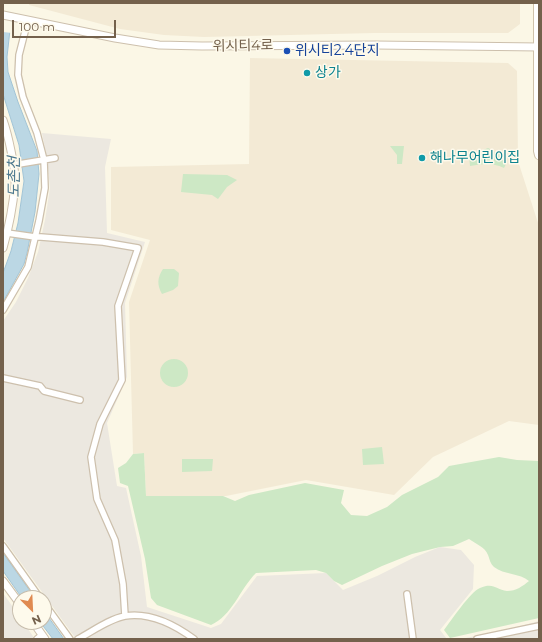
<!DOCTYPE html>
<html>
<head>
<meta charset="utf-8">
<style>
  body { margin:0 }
  #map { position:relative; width:542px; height:642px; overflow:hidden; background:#fbf7e6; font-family:Montserrat,sans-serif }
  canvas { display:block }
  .frame { position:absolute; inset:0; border:4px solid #74614c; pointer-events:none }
  .north { position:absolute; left:12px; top:590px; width:40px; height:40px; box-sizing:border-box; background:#fefaec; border:1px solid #c7bdac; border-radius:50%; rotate:156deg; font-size:11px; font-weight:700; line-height:16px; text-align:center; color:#74614c }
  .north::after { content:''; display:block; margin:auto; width:14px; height:18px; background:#e08a51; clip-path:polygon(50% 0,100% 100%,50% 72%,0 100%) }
  .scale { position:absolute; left:12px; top:20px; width:104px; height:18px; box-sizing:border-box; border:2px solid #74614c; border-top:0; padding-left:5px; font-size:12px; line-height:14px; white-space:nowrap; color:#74614c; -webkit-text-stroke:3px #fefaec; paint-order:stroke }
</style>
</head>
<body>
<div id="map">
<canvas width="542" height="642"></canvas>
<div class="frame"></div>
<div class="north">N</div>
<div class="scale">100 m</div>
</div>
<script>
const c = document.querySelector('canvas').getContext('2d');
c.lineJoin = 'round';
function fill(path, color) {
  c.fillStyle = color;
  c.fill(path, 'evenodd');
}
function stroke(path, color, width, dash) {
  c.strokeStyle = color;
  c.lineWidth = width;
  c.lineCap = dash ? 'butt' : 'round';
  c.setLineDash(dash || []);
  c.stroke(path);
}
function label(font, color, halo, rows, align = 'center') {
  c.font = font + ' Montserrat,"Noto Sans KR",sans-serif';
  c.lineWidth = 3;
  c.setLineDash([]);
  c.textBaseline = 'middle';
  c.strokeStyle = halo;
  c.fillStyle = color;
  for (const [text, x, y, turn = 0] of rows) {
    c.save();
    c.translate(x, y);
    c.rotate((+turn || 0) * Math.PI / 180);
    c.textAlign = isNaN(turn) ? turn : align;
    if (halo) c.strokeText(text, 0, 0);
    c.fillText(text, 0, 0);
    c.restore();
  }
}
fill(new Path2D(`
  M 29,3 L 520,3 L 520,24 L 508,33 L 375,33 L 204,37 L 164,35 L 120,29 L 29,5 Z
  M 250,58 L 508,63 L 517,71 L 518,161 L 539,226 L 539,425 L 509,421 L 433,457 L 394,495 L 306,480 L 226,496 L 146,496 L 144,453 L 133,454 L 129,302 L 150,240 L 111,230 L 111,167 L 249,164 Z`), '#f3ead5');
fill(new Path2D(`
  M 42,133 L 111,139 L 105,167 L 107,233 L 145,242 L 125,303 L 127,377 L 107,423 L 117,486 L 126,488 L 141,556 L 147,607 L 211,628 L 221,624 L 257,576 L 326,573 L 343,590 L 377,576 L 415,557 L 440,547 L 461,550 L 474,565 L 473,589 L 440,630 L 447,639 L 76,639 L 3,538 L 3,321 L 16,302 L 28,278 L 38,252 L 45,220 L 50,188 L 47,159 Z
  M 3,593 L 20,617 L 20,622 L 23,622 L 35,639 L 3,639 Z
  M 539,621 L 539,639 L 461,639 L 509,629 Z`), '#ece8e0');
fill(new Path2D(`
  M 390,146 L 404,146 L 402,164 L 397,164 L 397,155 Z
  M 488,148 L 494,151 L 495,154 L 502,153 L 507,157 L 507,162 L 504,168 C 491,162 483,164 470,166 L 469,156 L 479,155 L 483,150 Z
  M 183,174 L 227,175 L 237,180 L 227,187 L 218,199 L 212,195 L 181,192 Z
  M 163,269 L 174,269 L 179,273 L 178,286 L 173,290 L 162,294 C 157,285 157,278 163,269 Z
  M160 373a14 14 0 1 1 28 0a14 14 0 1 1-28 0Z
  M 382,447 L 384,464 L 363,465 L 362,449 Z
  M 144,453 L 146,496 L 223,496 L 235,501 L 249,495 L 305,483 L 344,490 L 341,503 L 351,515 L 367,516 L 387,507 L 402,495 L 438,477 L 449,466 L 499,457 L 517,460 L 539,461 L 539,618 L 450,638 L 444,630 C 451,621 470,592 480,588 C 494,582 496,590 507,591 C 516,591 523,586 529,581 C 520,573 504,575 494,567 C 490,563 490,560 488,555 C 485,547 476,544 469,539 L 453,546 L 440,547 L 412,554 L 382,566 L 342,585 L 334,581 L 326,573 L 316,570 L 256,573 C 240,589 232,616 211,625 L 157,605 L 151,598 L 145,559 L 128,486 L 120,483 L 118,468 L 126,463 L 133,454 Z
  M 182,459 L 213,459 L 212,471 L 182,472 Z`), '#cde8c5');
const water = new Path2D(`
  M 3,3 L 13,3 L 7,57 L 8,72 L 18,102 L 37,151 L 39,174 L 35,212 L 27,253 L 24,264 L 3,302 L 3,273 L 11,251 L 18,223 L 24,181 L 19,145 L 3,94 Z
  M 3,553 L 35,598 L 22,598 L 3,571 Z
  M 44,611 L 64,639 L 53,639 L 40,622 L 44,622 Z`);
fill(water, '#bbd7e4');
stroke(water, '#a2c4d6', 1);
fill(new Path2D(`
  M 3,3 L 15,3 L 12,33 L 3,32 Z`), '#fbf7e6');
const minor = new Path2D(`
  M 13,165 L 55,158
  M 7,233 L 35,237 L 41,237 L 103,242 L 138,248 L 118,306 L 122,380 L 100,424 L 91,457 L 97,499 L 115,540 L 123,584 L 125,616
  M 3,310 L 28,267 L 39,221 L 45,188 L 44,160 L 37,133 L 23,97 L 18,75 L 19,55 L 28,20
  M 3,378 L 40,386 L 44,391 L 80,400
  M 3,546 L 40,598
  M 407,594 L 413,639
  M 44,603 L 70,639
  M 37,639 L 42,635
  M 78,639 C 93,631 109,619 125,616 C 150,612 175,625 194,639
  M 477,639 L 539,626`);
const tertiary = new Path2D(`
  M 3,15 L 115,38 L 159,45 L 202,46 L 375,45 L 539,47
  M 3,120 C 8,134 16,170 15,184 C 13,206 9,227 3,248
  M 3,581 L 20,604
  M 33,622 L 45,639`);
const secondary = new Path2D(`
  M 538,3 L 538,151 L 539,155`);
stroke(minor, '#cdc0ad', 8);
stroke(tertiary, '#cdc0ad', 9);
stroke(secondary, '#cfc2aa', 10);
stroke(minor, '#fff', 5.5);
stroke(tertiary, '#fff', 7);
stroke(secondary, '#fff', 8);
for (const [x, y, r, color] of [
  [287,51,4,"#1a4fb4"],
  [307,73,4,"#0f9aa8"],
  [422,158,4,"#0f9aa8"]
]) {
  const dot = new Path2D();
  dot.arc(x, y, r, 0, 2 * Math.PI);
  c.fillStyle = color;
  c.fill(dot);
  stroke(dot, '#fefaec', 1.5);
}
label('14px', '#74614c', '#fefaec', [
  ["위시티4로",243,46,-1]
]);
label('14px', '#164399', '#fefaec', [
  ["위시티2.4단지",295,51]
], 'left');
label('14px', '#0d838f', '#fefaec', [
  ["상가",315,73],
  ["해나무어린이집",430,158]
], 'left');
label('italic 15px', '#4a768d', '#fefaec', [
  ["도촌천",15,177,-90]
]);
</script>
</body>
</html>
